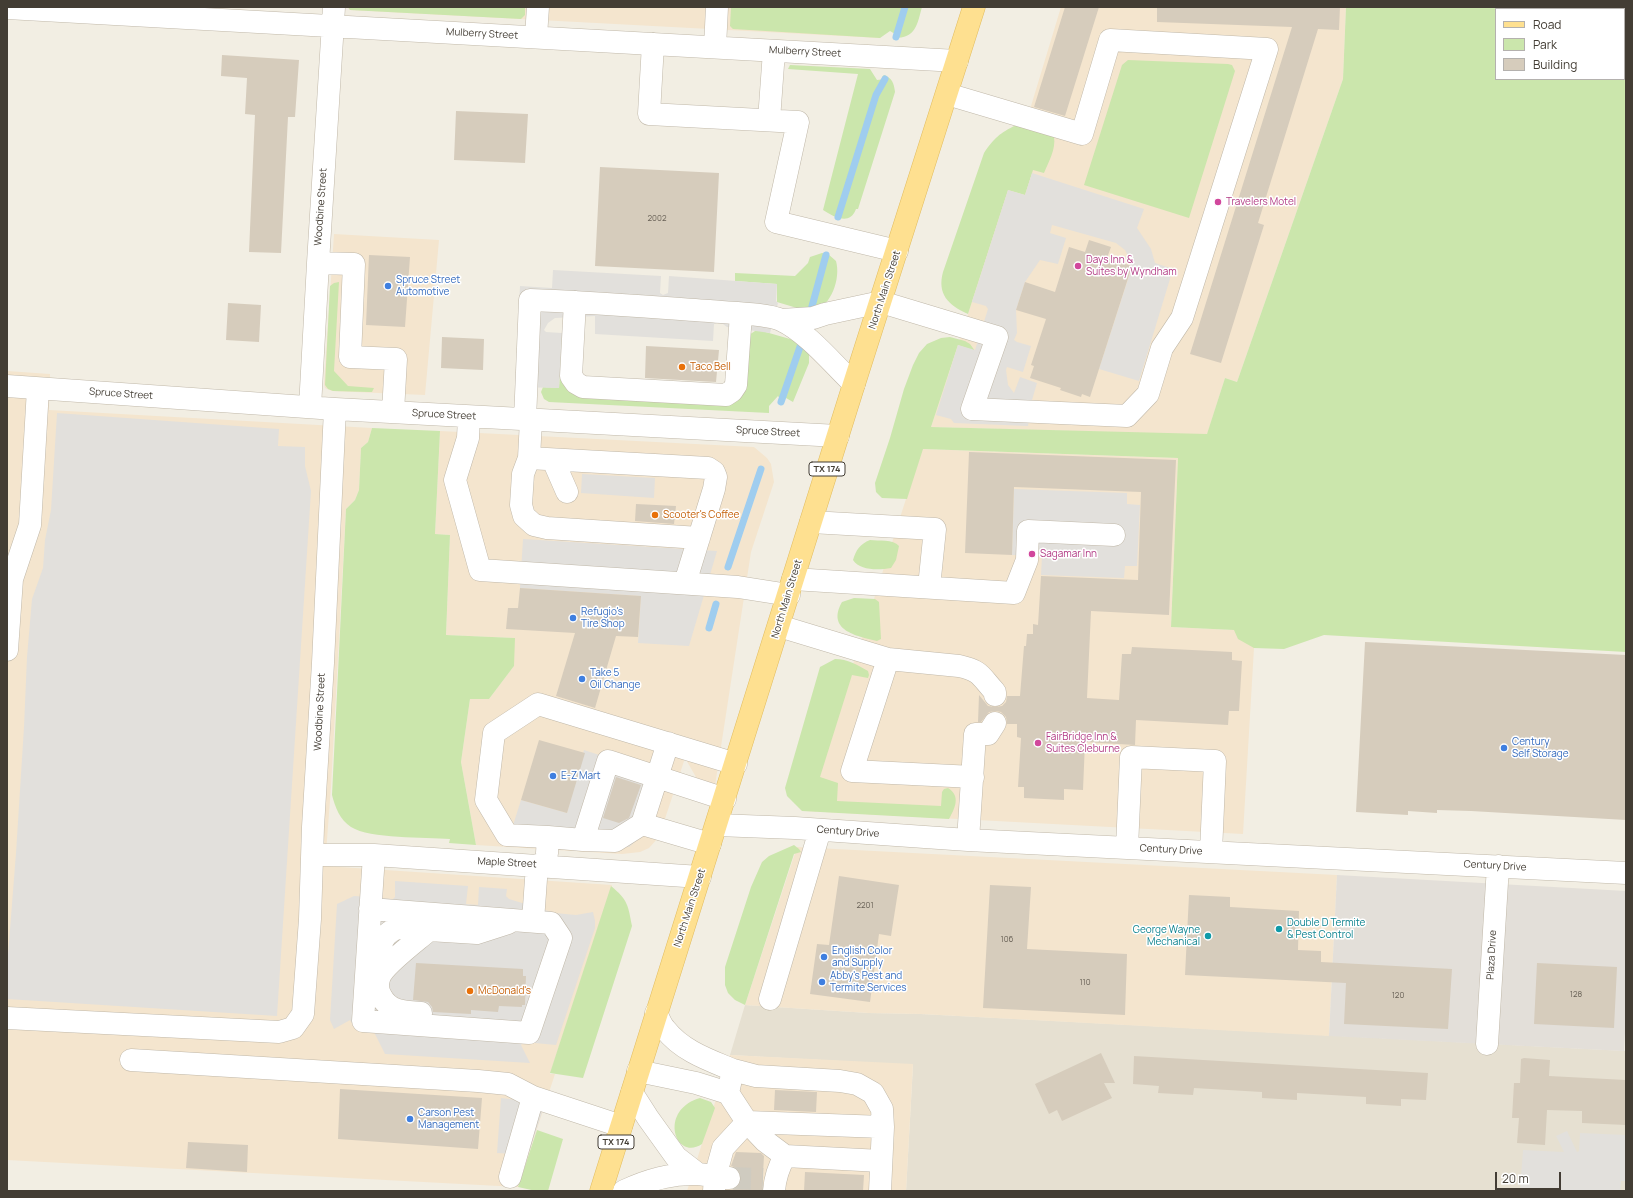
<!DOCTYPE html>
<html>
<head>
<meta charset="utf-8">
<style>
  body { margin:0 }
  #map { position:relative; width:1633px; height:1198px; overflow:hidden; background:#f2eee3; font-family:Manrope,sans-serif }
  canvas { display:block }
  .frame { position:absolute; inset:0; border:8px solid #433d34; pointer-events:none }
  .legend { position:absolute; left:1495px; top:8px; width:130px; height:72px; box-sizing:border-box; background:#fff; border:1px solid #b4b1ae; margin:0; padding:5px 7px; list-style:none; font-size:12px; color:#433d34 }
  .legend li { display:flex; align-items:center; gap:8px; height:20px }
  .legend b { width:20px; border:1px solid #b4b1ae }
  .scale { position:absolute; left:1495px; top:1172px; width:66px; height:18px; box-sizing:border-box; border:2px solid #433d34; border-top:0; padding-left:5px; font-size:12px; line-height:14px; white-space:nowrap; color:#433d34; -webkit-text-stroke:3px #fff; paint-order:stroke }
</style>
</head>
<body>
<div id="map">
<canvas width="1633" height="1198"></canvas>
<div class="frame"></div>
<ul class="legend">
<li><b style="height:5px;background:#fee090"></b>Road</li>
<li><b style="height:11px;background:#cbe6ac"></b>Park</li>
<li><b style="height:11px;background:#d6ccbc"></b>Building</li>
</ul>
<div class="scale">20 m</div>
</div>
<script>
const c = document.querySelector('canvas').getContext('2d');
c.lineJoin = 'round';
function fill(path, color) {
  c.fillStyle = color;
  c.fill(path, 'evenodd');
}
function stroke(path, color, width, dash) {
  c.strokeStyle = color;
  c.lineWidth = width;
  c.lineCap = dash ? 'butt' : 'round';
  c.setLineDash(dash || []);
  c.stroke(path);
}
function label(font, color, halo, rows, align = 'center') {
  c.font = font + ' Manrope,sans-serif';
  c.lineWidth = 3;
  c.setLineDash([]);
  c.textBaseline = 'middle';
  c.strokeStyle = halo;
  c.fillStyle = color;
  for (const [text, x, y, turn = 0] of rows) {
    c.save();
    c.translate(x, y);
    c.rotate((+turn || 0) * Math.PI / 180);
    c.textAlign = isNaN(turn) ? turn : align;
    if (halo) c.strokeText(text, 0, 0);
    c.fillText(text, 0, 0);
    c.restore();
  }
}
fill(new Path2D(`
  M 745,1005 L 869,1013 L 921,1014 L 1626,1051 L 1626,1191 L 906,1191 L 913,1065 L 730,1055 Z`), '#e6e0d1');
fill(new Path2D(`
  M 347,7 L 890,7 L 880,38 L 350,10 Z
  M 1061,7 L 1346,7 L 1343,79 L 1237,382 L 1225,378 L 1207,435 L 931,427 L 968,314 Z
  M 334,234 L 439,240 L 425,395 L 332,391 L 325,388 L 324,384 Z
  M 7,371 L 50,374 L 49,410 L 372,428 L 368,442 L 361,448 L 359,490 L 355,500 L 346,509 L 331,787 L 325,866 L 612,885 L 550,1074 L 555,1074 L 518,1187 L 7,1160 Z
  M 440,431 L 754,447 L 767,458 L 771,464 L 774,482 L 751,552 L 712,805 L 685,758 L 659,837 L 649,848 L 640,852 L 622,854 L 476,845 L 461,762 L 470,699 L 489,699 L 514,666 L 514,638 L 446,635 L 450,535 L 435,534 Z
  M 922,449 L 1178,458 L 1171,627 L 1255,631 L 1243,834 L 806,811 Z
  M 797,847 L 1337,875 L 1329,1036 L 921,1014 L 869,1013 L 745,1005 Z
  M 730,1055 L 913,1064 L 906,1191 L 687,1191 Z`), '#f4e5ce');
fill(new Path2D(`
  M 1337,875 L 1626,891 L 1626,1014 L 1624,1051 L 1329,1036 Z`), '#e3dfd9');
fill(new Path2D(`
  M 348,7 L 525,7 L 525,15 L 521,19 L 350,10 Z
  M 731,7 L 922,7 C 917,25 916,38 894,38 L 895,34 L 890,31 L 880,38 L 733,29 L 730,26 Z
  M 1346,7 L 1559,7 L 1608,9 L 1496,9 L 1496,79 L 1624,79 L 1624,10 L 1626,10 L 1626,652 L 1324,635 L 1284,649 L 1254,648 L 1238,639 L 1234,630 L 1171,627 L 1178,458 L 923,449 L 907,499 L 882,498 L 876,492 L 875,483 L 890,438 L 904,389 L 913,365 L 919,353 L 927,344 L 941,338 L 950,337 L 965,341 L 970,344 L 975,351 L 958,345 L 931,427 L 1207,434 L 1225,378 L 1237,382 L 1343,79 Z
  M 1128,60 L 1228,64 L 1232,65 L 1235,71 L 1189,218 L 1084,185 L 1122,65 Z
  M 790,65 L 870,69 L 877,80 L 885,79 L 885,77 L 882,77 L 884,75 C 892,78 894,83 895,92 L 858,209 L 856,209 C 850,226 834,217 823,210 L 858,74 L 788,69 Z
  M 1016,125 L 1054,137 C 1056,149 1049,161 1044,173 L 1033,170 L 1025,195 L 1008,190 L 968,314 C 948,305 937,294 943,272 L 984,153 C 994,138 1000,133 1016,125 Z
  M 822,253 L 828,254 L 836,261 C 841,279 831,305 814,312 L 814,305 L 810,304 L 807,311 L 777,302 L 777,284 L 735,281 L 735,273 L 795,276 L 808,263 L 810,257 Z
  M 339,282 L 334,371 L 348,386 L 374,388 L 372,392 L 369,392 L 333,391 L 328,389 L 325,385 L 330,286 L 334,283 Z
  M 755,331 L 762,331 L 797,341 L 809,351 L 809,363 L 793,402 L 786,398 L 783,400 L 780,399 L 778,396 L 769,406 L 769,413 L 549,402 L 544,399 L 541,392 L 543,387 L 559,388 L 562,338 L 567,339 L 565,379 L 723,402 L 749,335 Z
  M 372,428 L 440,431 L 435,534 L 450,535 L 446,635 L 515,638 L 514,666 L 489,699 L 470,699 L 461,762 L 476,845 L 449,843 L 450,839 C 425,837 370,839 351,827 C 340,820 335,807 332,795 L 346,509 L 355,500 L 359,490 L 361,448 L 368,442 Z
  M 870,540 C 879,541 893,539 899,546 L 896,560 L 891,568 C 879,570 860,571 853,560 C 856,550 860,544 870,540 Z
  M 854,598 L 875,599 L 879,602 L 881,639 L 877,641 C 856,636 826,630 842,602 Z
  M 835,659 C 848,659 857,665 868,671 L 869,675 L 868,678 L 852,675 L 820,777 L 838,783 L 837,801 L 941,806 L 942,792 L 944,789 L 948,788 C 961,796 955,808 949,819 L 802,811 L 787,796 L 785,788 L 820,667 Z
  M 794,845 L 799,849 L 801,852 L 794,854 L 745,1005 L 735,1000 L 728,993 L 725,985 L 725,967 L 751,887 L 762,862 L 769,856 Z
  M 611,886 C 628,900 628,905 632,926 L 583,1078 L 550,1073 Z
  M 700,1098 L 711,1102 L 715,1108 L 702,1144 C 675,1162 658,1110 700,1098 Z
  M 537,1130 L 563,1139 L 548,1191 L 536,1191 L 518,1187 Z`), '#cbe6ac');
fill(new Path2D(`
  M 1032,173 L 1144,209 L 1137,228 L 1151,249 L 1155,263 L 1173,269 L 1139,381 L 1099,369 L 1131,270 L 1129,258 L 1125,250 L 1116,243 L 1052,225 L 1050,233 L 1066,238 L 1058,264 L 1040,260 L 1025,282 L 1016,310 L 1017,333 L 1014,340 L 1017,342 L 1031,346 L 1023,372 L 1007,367 L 1006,370 L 1008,385 L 1014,393 L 1020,377 L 1037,383 L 1032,400 L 1028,426 L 954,423 L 951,419 L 936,415 L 958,345 L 975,350 L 988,309 L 986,306 L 972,302 L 1008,190 L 1025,195 Z
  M 553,270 L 661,276 L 660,293 L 663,295 L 668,293 L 669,276 L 777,284 L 776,301 L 778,303 L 770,333 L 727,327 L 723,324 L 717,323 L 714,324 L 713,341 L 595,334 L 595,316 L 555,318 L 548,323 L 544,330 L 546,332 L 562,333 L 559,388 L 515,387 L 520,286 L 552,288 Z
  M 57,413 L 279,429 L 278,446 L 305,447 L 305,466 L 311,491 L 277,1016 L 7,999 L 8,955 L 16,853 L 24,727 L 27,657 L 32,599 L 43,568 L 45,540 L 51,510 Z
  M 582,474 L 655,478 L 654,498 L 581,493 Z
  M 1014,489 L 1127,493 L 1127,504 L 1140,505 L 1137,566 L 1125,566 L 1124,578 L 1041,575 L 1042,556 L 1012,555 Z
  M 523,539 L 717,551 L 689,646 L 638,643 L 641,596 L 520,588 Z
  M 584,750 L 660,775 L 639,838 L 629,847 L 508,841 L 521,800 L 567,813 Z
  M 395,881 L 468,886 L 466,904 L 478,905 L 479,887 L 507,889 L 506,896 L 509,899 L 555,913 L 576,915 L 593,912 L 595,921 L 595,928 L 556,1045 L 524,1042 L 521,1045 L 530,1063 L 385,1054 L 373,1030 L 356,1029 L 350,1020 L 334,1029 L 330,1020 L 337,904 L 354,896 L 393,899 L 395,897 Z
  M 501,1098 L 545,1103 L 528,1155 L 497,1153 Z
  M 1567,1131 L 1577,1152 L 1579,1151 L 1580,1133 L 1626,1135 L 1626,1181 L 1621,1181 L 1620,1191 L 1520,1191 L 1523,1150 L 1564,1152 L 1556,1136 Z`), '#e2e0dc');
stroke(new Path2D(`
  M 896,37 L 905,7
  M 838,217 L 876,95 L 885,79
  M 811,310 L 826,255
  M 781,402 L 801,344
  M 728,567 L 761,469
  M 709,628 L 716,604`), '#9fcdef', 7);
fill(new Path2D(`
  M 1065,7 L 1099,7 L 1065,116 L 1034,107 Z
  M 1157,7 L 1340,7 L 1339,30 L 1318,29 L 1258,223 L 1264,225 L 1221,363 L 1190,354 L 1292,27 L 1157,22 Z
  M 222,55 L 299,60 L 295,117 L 288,117 L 281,253 L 249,252 L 255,115 L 245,114 L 247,78 L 221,76 Z
  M 456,111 L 528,114 L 525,163 L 454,160 Z
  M 600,167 L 719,173 L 714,272 L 595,266 Z
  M 1089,240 L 1111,247 L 1107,258 L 1132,266 L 1090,397 L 1082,394 L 1081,397 L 1060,390 L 1061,388 L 1030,378 L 1034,366 L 1031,365 L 1046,319 L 1016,310 L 1025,282 L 1055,292 L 1069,247 L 1085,252 Z
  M 369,255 L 410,257 L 405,327 L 366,325 Z
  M 228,303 L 261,305 L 259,342 L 226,340 Z
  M 442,337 L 484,339 L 483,370 L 441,368 Z
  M 646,346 L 719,350 L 716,382 L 645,378 Z
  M 969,452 L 1176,460 L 1169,615 L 1091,611 L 1087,698 L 1119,700 L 1122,654 L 1131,654 L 1132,647 L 1232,652 L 1232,660 L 1242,661 L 1239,711 L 1229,711 L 1228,725 L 1136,720 L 1135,745 L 1085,742 L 1083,790 L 1064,789 L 1064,800 L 1024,798 L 1024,787 L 1018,787 L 1021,738 L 1017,737 L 1017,724 L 1007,724 L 1006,717 L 1001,712 L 996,711 L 989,712 L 981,722 L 978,722 L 979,695 L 988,706 L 995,707 L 1002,706 L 1006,702 L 1007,696 L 1020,696 L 1024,646 L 1026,646 L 1027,634 L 1033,634 L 1033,624 L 1038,625 L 1041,576 L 1138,580 L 1141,492 L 1014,487 L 1012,555 L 965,553 Z
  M 636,504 L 676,506 L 674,524 L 635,521 Z
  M 520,588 L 641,596 L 638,637 L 616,636 L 595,708 L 556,696 L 575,633 L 506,629 L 508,608 L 518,608 Z
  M 1365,642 L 1626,655 L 1626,820 L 1471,811 L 1437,810 L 1437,813 L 1408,811 L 1408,815 L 1356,812 Z
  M 539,740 L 585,753 L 567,813 L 521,800 Z
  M 616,777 L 641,785 L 629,818 L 619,823 L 603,818 Z
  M 839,876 L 899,885 L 891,936 L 879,934 L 870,1002 L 810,994 L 817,944 L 829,945 Z
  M 990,885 L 1031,887 L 1027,949 L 1127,954 L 1125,1015 L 983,1008 Z
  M 1189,895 L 1230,897 L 1230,907 L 1299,911 L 1298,950 L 1321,951 L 1321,962 L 1452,969 L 1448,1029 L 1344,1024 L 1346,983 L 1185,975 Z
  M 416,963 L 523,969 L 523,976 L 526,976 L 525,1005 L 522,1005 L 522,1007 L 499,1006 L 498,1012 L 471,1010 L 471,1014 L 433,1012 L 432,1007 L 428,1002 L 413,1000 Z
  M 1537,963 L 1617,967 L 1614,1028 L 1534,1024 Z
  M 1101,1053 L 1115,1083 L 1104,1083 L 1112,1098 L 1062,1121 L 1057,1110 L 1049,1114 L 1035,1084 Z
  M 1134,1056 L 1428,1073 L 1426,1100 L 1401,1099 L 1401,1106 L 1366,1104 L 1366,1097 L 1297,1093 L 1297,1100 L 1262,1098 L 1262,1092 L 1194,1088 L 1193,1095 L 1158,1093 L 1159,1086 L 1133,1084 Z
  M 1524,1058 L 1550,1060 L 1549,1076 L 1626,1080 L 1626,1125 L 1582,1123 L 1582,1111 L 1547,1110 L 1545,1145 L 1517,1143 L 1519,1118 L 1512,1118 L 1514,1083 L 1520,1083 L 1521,1059 Z
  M 340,1089 L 482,1098 L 478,1149 L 338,1139 Z
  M 775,1090 L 817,1092 L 816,1112 L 774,1110 Z
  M 188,1142 L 248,1145 L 247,1172 L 186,1168 Z
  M 736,1152 L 761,1153 L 764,1156 L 762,1191 L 728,1191 L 734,1189 L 739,1186 L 741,1180 L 740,1173 L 737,1168 L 731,1166 Z
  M 805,1172 L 864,1175 L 863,1191 L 804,1191 Z`), '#d6ccbc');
stroke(new Path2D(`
  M 729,1178 L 763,1179`), '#cfcbc0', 22, [22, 11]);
const minor = new Path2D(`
  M 7,8 L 957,61
  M 536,36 L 538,7
  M 653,44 L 649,114 L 798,122 L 776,222 L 897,251
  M 715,47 L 717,7
  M 769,120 L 774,51
  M 318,263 L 354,264 L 350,357 L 396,359 L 393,412
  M 575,302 L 571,376 L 576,383 L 583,387 L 726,395 L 732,391 L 736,385 L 741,314
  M 781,320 L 813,318 L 825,314 L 881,302 L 997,337 L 972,409 L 1127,416 L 1148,394 L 1162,348 L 1182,318 L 1267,49 L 1110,40 L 1082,134 L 947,94
  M 7,386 L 335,409 L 838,436
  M 310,407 L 318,263 L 334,7
  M 469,417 L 468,438 L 455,480 L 480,570 L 738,587 L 789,595
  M 525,420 L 530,300 C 590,302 649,307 709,311 C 727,313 766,313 781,320 C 807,332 833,364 854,384
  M 531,420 L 529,458 L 523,474 L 521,505 L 524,516 L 534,525 L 547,528 L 699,538
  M 529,458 L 708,468 L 714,472 L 716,477 L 714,489 L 685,583
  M 553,460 L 567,492
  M 811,522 L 935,529 L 929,587
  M 793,579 L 1014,593 L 1027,560 L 1028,531 L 1114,535
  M 779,626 L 888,659 L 959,666 C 982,671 980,676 995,692 L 995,695
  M 7,650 L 12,579 L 30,525 L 38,389
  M 888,659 L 852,771 L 973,777
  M 642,824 L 668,743
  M 717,825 L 795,828 L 968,840 L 1626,873
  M 548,837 L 507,835 L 486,800 L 494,733 L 538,704 L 736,764
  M 583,840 L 615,841 L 642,824 L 710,844
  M 968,840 L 975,734 L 988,734 L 995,723
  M 1127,848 L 1131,757 L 1215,761 L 1211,852
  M 547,853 L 548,837 L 583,840 L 608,761 L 725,799
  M 313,855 L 374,855 L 700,877
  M 370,909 L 551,923 L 561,938 L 529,1033 L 363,1021 L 374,855
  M 533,921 L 537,865
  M 378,968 C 377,957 379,949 383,940 C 393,922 412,928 429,930
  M 770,999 L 820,830
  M 421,1013 C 405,1012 389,1012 381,996 C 378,991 377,985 379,979 C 382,966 418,940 429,930 L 477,933 L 508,923
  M 656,1013 C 659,1018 661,1025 665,1029 C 682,1051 709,1060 733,1070
  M 7,1018 L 279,1032 L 293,1028 L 303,1014 L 310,919 L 313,827 L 323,663 L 335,409
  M 1487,1044 L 1498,866
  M 131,1060 L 478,1081 L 508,1084 L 533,1097
  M 638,1071 L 696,1083 L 728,1093
  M 632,1093 L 648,1118 L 676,1157 L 698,1174
  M 785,1156 L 881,1161
  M 510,1177 L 533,1097 L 621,1126
  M 624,1191 C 647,1180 672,1173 698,1174 C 708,1175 718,1177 729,1178
  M 714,1191 L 715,1177 L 723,1148 L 747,1122 L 883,1127
  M 774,1191 C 775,1177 778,1168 785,1156 L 765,1141 L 747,1122 L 728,1093 L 733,1070 L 756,1076 L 840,1081 L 857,1084 L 873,1093 L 882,1109 L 883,1127 L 880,1191`);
const major = new Path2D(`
  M 601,1191 L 854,384 L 974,7`);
stroke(minor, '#c0b8a9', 23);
stroke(major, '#e2bd60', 23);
stroke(minor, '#fff', 22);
stroke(major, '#fee090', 22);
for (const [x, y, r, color] of [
  [1218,202,4,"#d1479c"],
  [1078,266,4,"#d1479c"],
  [388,286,4,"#3f7fe0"],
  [682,367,4,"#e8710a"],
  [655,515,4,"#e8710a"],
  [1032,554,4,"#d1479c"],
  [573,618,4,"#3f7fe0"],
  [582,679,4,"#3f7fe0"],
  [1038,743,4,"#d1479c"],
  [1504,748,4,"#3f7fe0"],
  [553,776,4,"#3f7fe0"],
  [1279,929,4,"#0f9aa8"],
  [1208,936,4,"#0f9aa8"],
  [824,957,4,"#3f7fe0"],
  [822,982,4,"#3f7fe0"],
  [470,991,4,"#e8710a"],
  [410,1119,4,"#3f7fe0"]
]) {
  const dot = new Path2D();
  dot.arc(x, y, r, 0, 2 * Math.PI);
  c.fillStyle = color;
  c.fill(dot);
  stroke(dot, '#fff', 1.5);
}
label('8px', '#686156', null, [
  ["2002",657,219],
  ["2201",865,906],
  ["106",1007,940],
  ["110",1085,983],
  ["128",1576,995],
  ["120",1398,996]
]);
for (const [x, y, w] of [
  [827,469,36],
  [616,1142,36]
]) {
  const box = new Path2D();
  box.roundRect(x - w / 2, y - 7, w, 14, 3);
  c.fillStyle = '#fff';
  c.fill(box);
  stroke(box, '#433d34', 1);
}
label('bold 9px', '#433d34', null, [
  ["TX 174",827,469],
  ["TX 174",616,1142]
]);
label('10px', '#433d34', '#fff', [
  ["Mulberry Street",482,34,3],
  ["Mulberry Street",805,52,3],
  ["Woodbine Street",321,207,-86],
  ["North Main Street",885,290,-72],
  ["Spruce Street",121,394,4],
  ["Spruce Street",444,415,3],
  ["Spruce Street",768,432,3],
  ["North Main Street",787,599,-73],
  ["Woodbine Street",320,712,-87],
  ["Century Drive",848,832,4],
  ["Century Drive",1171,850,3],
  ["Maple Street",507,863,3],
  ["Century Drive",1495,866,3],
  ["North Main Street",690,908,-72],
  ["Plaza Drive",1492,955,-87]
]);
label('10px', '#b23c85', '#fff', [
  ["Travelers Motel",1226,202],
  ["Days Inn &",1086,260],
  ["Suites by Wyndham",1086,272],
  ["Sagamar Inn",1040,554],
  ["FairBridge Inn &",1046,737],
  ["Suites Cleburne",1046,749]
], 'left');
label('10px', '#366cbe', '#fff', [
  ["Spruce Street",396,280],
  ["Automotive",396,292],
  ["Refugio's",581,612],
  ["Tire Shop",581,624],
  ["Take 5",590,673],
  ["Oil Change",590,685],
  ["Century",1512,742],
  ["Self Storage",1512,754],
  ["E-Z Mart",561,776],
  ["English Color",832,951],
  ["and Supply",832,963],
  ["Abby's Pest and",830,976],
  ["Termite Services",830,988],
  ["Carson Pest",418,1113],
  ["Management",418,1125]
], 'left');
label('10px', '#c56008', '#fff', [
  ["Taco Bell",690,367],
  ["Scooter's Coffee",663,515],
  ["McDonald's",478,991]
], 'left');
label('10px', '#0d838f', '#fff', [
  ["Double D Termite",1287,923],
  ["& Pest Control",1287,935],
  ["George Wayne",1200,930,"right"],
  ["Mechanical",1200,942,"right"]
], 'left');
</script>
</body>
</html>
